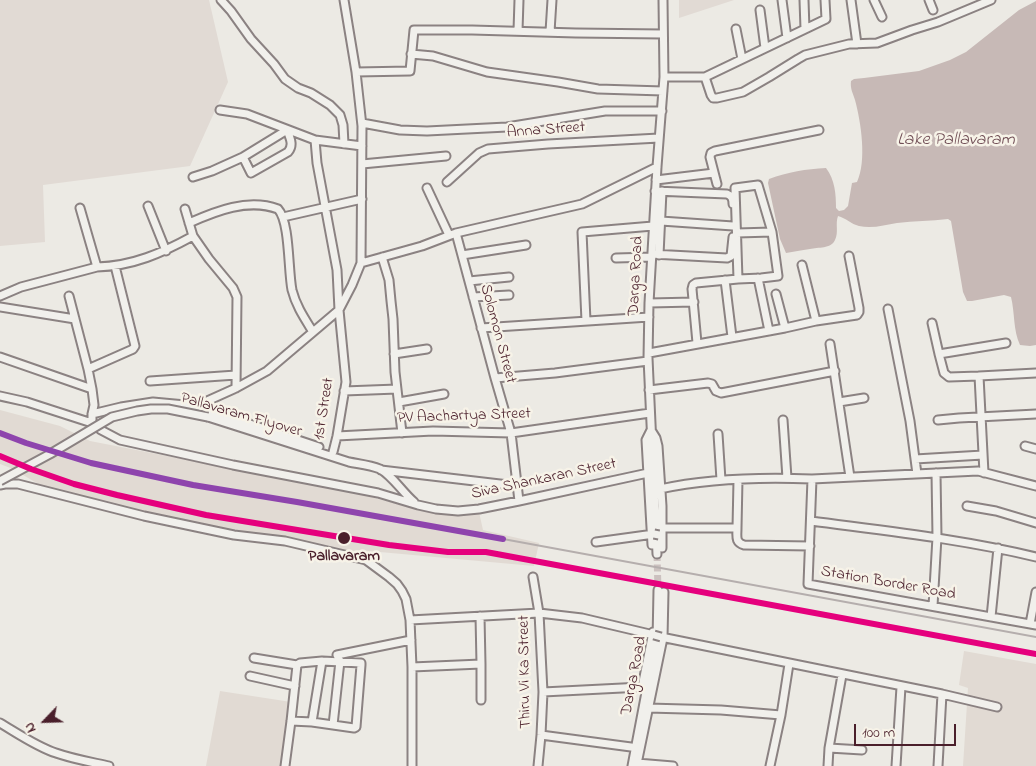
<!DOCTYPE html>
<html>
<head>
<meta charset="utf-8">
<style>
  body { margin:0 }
  #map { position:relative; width:1036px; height:766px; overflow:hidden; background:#eceae4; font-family:"Indie Flower",sans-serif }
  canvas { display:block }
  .north { position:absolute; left:20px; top:696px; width:50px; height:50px; -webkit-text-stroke:4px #f7f3e8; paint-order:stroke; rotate:246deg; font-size:14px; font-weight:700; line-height:20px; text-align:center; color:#4a1f2b }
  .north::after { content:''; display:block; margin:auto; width:18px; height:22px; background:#4a1f2b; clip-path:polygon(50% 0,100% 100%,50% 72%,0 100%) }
  .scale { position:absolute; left:854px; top:724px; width:102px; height:22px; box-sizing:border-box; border:2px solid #4a1f2b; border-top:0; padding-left:6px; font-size:15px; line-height:18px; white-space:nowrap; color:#4a1f2b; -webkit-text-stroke:4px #f7f3e8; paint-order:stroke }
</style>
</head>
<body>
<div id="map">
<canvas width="1036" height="766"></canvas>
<div class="north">N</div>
<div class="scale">100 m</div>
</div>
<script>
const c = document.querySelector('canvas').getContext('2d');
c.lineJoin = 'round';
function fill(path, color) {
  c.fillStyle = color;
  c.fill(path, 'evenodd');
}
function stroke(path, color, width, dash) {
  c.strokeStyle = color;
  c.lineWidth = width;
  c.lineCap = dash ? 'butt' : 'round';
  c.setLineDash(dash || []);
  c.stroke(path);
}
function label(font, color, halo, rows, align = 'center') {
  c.font = font + ' "Indie Flower",sans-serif';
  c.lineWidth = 5;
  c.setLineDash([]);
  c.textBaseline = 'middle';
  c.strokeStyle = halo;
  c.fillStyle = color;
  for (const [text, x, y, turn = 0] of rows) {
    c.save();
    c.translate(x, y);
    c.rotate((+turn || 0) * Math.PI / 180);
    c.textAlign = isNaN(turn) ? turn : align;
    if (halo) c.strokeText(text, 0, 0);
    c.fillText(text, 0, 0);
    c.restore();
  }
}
fill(new Path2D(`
  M 0,410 L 60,426 L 90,441 L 337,489 L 444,515 L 479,512 L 483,530 L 539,543 L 534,566 L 380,552 L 378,557 L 142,513 L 40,485 L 13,469 L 0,464 Z
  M 964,651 L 1036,664 L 1036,766 L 963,766 L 968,688 L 959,685 Z
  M 220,691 L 291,702 L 281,766 L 206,766 Z`), '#e1dad3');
fill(new Path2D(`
  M 0,0 L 209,0 L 228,82 L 190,166 L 43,185 L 45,242 L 0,246 Z
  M 679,0 L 734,0 L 679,18 Z`), '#e1dad4');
fill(new Path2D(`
  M 1036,1 L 1036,345 L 1030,346 L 1020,345 C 1013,330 1015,313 1011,297 L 1004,295 L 972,301 L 967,301 L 963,292 L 951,221 L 948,219 C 931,221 914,221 897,223 C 885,225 872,229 859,226 C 851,224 846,218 838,216 C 835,224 839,232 835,240 C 831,249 818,247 810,249 C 801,250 794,252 786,253 L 780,239 L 768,183 L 769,179 C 788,172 806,169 826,168 C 835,180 836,194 836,208 L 839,211 L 844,210 L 848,206 L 852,183 L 857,182 C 867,161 861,122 855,100 C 853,93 850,89 851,81 L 854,79 L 864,78 L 919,71 L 950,60 L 966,52 L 1019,10 Z`), '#c7b9b6');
stroke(new Path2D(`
  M 657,554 L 658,590`), '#ccc1bf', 7, [7, 3.5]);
const minor = new Path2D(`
  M 221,0 L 231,11 L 251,39 L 274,64 L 285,79 L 298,88 L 311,93 L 330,105 L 340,115 L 343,125 L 344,144
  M 782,0 L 787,38
  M 804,0 L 805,29
  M 851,0 L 857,44
  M 874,0 L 882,17
  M 929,0 L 933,10
  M 760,10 L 765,48
  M 736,29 L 742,59
  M 518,31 L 519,0
  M 550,32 L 552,0
  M 411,54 L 433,56 L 487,72 L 558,82 L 598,89 L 663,91
  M 356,72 L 410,71 L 414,30 L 472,30 L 576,33 L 663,34
  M 664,77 L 705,77 L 711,95 L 713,98 L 717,98 L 743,92 L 769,77 L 798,59 L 805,55 L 849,44 L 877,43 L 912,30 L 938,22 L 991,0
  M 705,77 L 826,19 L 825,0
  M 220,110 L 247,114 L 315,140 L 362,146
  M 362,123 L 400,130 L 427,131 L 507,127 L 605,111 L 662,111
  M 315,140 L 317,163 L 337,270 L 339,310 L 346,382 L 337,436 L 333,452
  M 362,164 L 446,156
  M 193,177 L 212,171 L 243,157 L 287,130 C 290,138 294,145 288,152 L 251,173 L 243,157
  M 656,180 L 714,173
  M 447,182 L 479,153 L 488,149 L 548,144 L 659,138
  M 717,184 L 710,157 L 711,153 L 715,151 L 819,130
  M 427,188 L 449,235
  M 655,191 L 727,194 C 732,196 733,199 733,204
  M 148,206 L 166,251
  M 80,208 L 97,267 C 133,266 162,253 193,236
  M 185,209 L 193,236 L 209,259 L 233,288 L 237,297 L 236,388
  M 283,217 L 362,199
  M 661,221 L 733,226
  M 189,223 C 216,211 248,198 278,209 C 290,222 288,270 292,290 C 296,306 305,319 313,332
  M 456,233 L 495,378 L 511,433 L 519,501
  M 737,233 L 772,232
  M 652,254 L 727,258 L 731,256 L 733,237
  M 462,255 L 526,245
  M 659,255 L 662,191
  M 382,257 L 389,280 L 391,301 L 393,319 L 395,372 L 402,433
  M 616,258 L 652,257
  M 361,263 L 422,246 L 456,233 L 582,204 L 657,167
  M 802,265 L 816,321
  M 758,278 L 769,331
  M 725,280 L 732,337
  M 469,281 L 509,277
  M 776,294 L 785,328
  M 0,296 L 21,287 L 97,267
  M 69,296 L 88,369 L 92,389
  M 473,297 L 509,295
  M 649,303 L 694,302
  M 0,307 L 75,319
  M 888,309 L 910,421 L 917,474
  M 586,321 L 582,232 L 653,226
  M 932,323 L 939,354
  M 481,328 L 649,317
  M 697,343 L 692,289 L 693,285 L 696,283 L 738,279 L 761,278 L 778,276 L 772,232 L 758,185 L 735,188 L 738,279
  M 830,344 L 850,477
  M 649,353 L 785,328 L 816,321 L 857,315 L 859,312 L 859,308 L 849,256
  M 394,354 L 427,349
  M 0,357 L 92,389 L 94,405 L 92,414 L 92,423 L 101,430 L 120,440 L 233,465 L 378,493 L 418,505 L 436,509 L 458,511 L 479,509 L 519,501 L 648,473
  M 88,369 L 131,350 L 133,349 L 135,346 L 115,266
  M 979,376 L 1036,373
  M 495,378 L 555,373 L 648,361
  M 150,381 L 236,375
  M 649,390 L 708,383 L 712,384 L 716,391 L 721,393 L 835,371
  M 344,391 L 397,389
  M 0,396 L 27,402 L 92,423
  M 399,402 L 444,394
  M 839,402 L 864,398
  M 196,406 L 319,447
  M 92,414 L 121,407 L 153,402 L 196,406 L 236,388 L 267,371 L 339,310 L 352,285 L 361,263 L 362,126 L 356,72 L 344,0
  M 208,417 L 349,462 C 359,464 370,465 380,469 C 392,475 403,493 414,502
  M 783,420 L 787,478
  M 938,420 L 959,418 L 1036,414
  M 718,434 L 721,480
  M 337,436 L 433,431 L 511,433 L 650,413
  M 1025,446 L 1036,449
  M 915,459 L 983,455
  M 381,470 L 517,486
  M 984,473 L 979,376 L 949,377 L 944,373 L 939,354 L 1006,343
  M 812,479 L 808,584 L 1036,625
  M 0,485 L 5,484 L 18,484 L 144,516 L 234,535 L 285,541 L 366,560 L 389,577 L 397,584 L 402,591 L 406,599 L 410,620 L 412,667 L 412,766
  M 660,489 C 710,478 762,477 812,479 L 978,471 L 1036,486
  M 967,506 L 996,511 L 1036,523
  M 811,521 C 886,531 962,539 1036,557
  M 662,528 L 737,528 C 737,537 735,542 744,545 L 810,546
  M 737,528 L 738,480
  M 596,542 L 654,534
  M 652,545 L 646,440 L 651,430 L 656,438 L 658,446 L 662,506 L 662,548
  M 657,554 L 648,358 L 649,303 L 657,167 L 664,77 L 663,0
  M 533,577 L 539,613 L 543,692 L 541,735 L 538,766
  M 933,606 L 937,537 L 936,473
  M 991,617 L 998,548
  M 410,620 L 539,613 L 582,618 L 654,635
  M 1030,624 L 1036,592
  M 661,637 L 942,694 L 997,707
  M 337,655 L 411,640
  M 254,658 L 297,665 L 300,663 L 322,661
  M 481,664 L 481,700
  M 412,667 L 481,664 L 480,616
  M 842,675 L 829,748 L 862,750
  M 250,676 L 295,686
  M 643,682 L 653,632
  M 543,692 L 642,687
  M 648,708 L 721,710 L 781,715
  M 291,721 L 312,722 L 333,725 L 340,661
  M 312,722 L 322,661 L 361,663 L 361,665 L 356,727 L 354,728 L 333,725
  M 0,723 C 17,733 37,747 56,753 C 73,759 91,762 109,766
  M 541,735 L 631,747
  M 638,759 L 663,638 L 664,592
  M 637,763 L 673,766
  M 285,766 L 291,721 L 297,665
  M 632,766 L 647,687 L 657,641 L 658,590
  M 770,766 L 781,715 L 789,664
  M 828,766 L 829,748
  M 896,766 L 901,687
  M 938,766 L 942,694`);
stroke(minor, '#8b8282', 11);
stroke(minor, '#f1f0ec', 7);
stroke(new Path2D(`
  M 0,433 L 26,443 L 91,463 L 193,485 L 427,525 L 1036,637`), '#b5aead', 2);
const minorBridge = new Path2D(`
  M 0,481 L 50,454 L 112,417 L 137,411 L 151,409 L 168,409 L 208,417
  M 654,534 L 659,535
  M 654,635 L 661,637`);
stroke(minorBridge, '#8b8282', 11, []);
stroke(minorBridge, '#f1f0ec', 7);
stroke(new Path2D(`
  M 0,456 L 31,469 L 74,484 L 117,495 L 206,515 L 389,545 L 448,552 L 486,552 L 1036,654`), '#e5007d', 6);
stroke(new Path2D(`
  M 0,433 L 26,443 L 91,463 L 193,485 L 297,502 L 503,539`), '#8e44ad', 6);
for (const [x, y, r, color] of [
  [344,538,7,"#4a1f2b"]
]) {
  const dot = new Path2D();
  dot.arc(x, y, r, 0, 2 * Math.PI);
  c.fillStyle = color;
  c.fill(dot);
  stroke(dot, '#f7f3e8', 2);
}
label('16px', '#4a1f2b', '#f7f3e8', [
  ["Anna Street",546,131,-4],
  ["Darga Road",637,276,-87],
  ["Solomon Street",497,334,75],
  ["1st Street",325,409,-81],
  ["Pallavaram Flyover",241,416,16],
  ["PV Aachartya Street",464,417,-2],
  ["Siva Shankaran Street",544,480,-12],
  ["Station Border Road",888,584,10],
  ["Thiru Vi Ka Street",526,672,-91],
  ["Darga Road",635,676,-79]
]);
label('bold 16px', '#4a1f2b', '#f7f3e8', [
  ["Pallavaram",344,557]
]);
label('italic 18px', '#704e55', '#f7f3e8', [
  ["Lake Pallavaram",956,141]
]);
</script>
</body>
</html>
